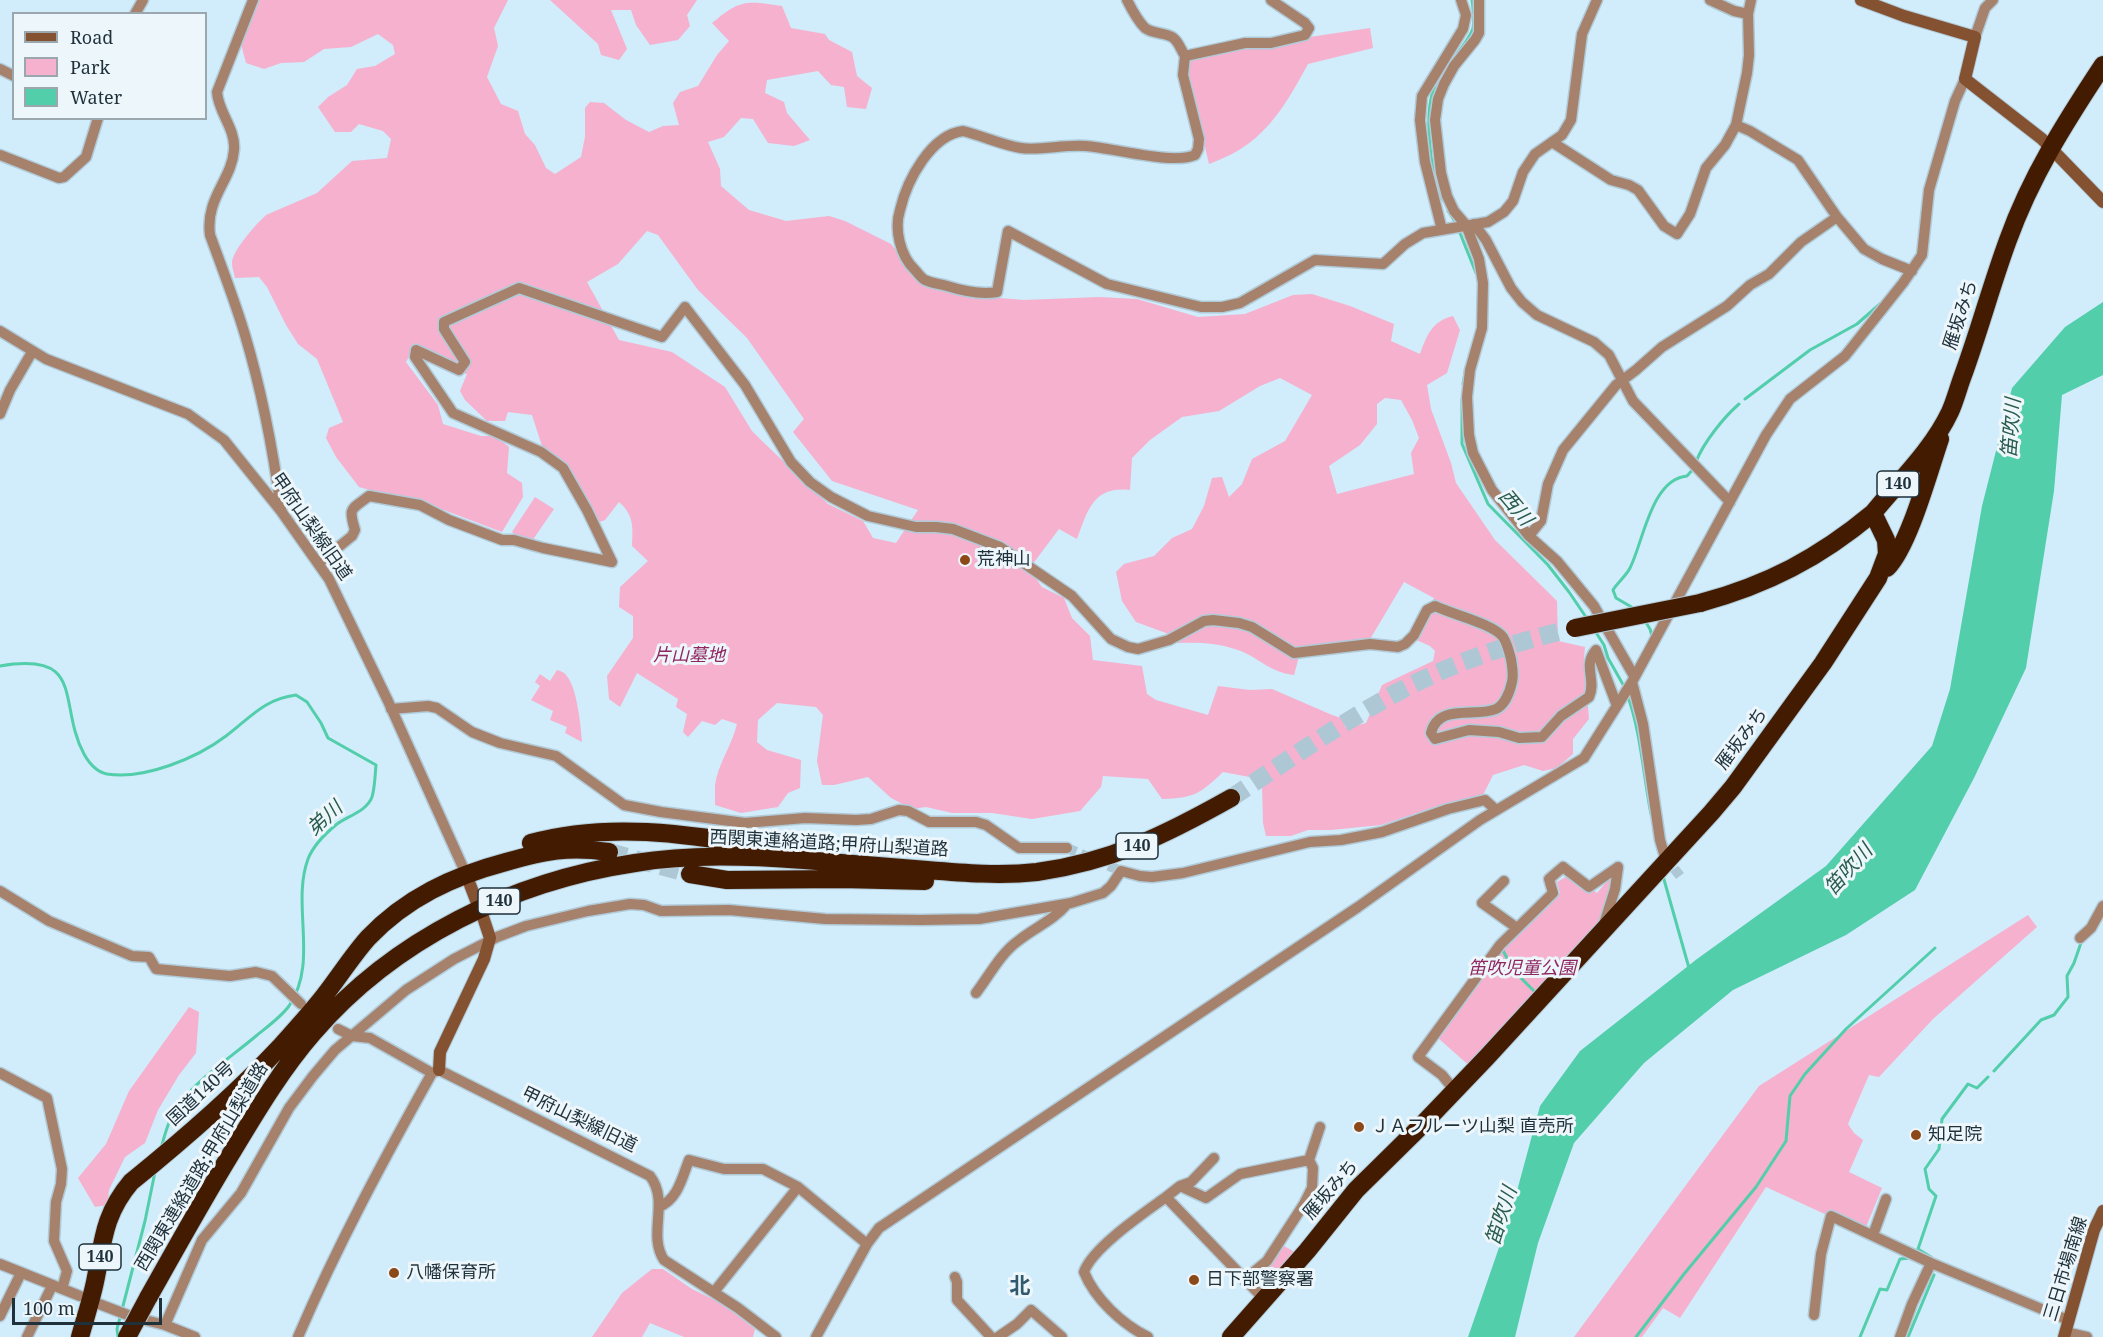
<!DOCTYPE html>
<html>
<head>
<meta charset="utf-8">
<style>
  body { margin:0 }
  #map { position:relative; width:2103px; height:1337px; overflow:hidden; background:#d1ecfb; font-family:"Noto Serif",serif }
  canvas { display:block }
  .legend { position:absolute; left:12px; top:12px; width:195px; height:108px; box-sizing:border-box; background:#edf6fb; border:2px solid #9ba7ae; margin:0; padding:8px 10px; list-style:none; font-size:18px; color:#1f313a }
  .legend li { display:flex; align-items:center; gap:12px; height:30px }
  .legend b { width:30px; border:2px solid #9ba7ae }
  .scale { position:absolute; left:12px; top:1298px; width:150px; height:27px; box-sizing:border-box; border:3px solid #1f313a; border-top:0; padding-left:8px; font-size:18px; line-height:21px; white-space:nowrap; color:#1f313a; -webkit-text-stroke:4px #edf6fb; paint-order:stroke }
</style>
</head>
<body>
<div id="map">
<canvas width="2103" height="1337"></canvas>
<ul class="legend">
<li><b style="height:8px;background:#845131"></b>Road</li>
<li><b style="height:16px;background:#f5b1ce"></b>Park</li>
<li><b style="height:16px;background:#52ceab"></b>Water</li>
</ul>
<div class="scale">100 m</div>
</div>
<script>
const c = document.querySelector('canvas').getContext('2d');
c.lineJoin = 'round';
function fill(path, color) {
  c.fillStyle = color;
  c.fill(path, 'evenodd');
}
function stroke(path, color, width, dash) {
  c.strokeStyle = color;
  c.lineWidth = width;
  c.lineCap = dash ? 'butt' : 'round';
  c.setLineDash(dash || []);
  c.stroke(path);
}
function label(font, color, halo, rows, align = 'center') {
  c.font = font + ' "Noto Serif","Noto Sans JP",serif';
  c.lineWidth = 6;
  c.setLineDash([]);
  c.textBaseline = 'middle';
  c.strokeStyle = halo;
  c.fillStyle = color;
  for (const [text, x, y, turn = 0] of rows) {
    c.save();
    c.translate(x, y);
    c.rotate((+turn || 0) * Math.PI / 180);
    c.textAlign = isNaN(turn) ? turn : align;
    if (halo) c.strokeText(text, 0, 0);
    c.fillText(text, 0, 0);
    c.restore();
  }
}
fill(new Path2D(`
  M 255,0 L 508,0 L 494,28 L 498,46 L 487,77 L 501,104 L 518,111 L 525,134 L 535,145 L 546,168 L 555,174 L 581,157 L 585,137 L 585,108 L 590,102 L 604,103 L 626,120 L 649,132 L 663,126 L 679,125 L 673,103 L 680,92 L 698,86 L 717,55 L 729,41 L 712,23 C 739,0 746,0 782,6 L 791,28 L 825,34 L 829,40 L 852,52 L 857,76 L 872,88 L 866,109 L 847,107 L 844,87 L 831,85 L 818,71 L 767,80 L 765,93 L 784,102 L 787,113 L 810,140 L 794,146 L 768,143 L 753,119 L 741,118 L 724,137 L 708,142 L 720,169 L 721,186 L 749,210 L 786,221 L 829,216 L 845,221 L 891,244 L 912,271 L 974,296 L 1024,300 L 1099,297 L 1137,299 L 1198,317 L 1245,314 L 1293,295 L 1312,294 L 1350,306 L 1394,324 L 1391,341 L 1420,354 C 1427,335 1432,321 1453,316 L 1460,330 L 1447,373 L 1427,385 L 1431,409 L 1451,463 L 1456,483 L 1495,540 L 1557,601 L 1558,641 L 1585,647 L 1584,658 L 1589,719 L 1573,739 L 1573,754 L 1557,768 L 1543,771 L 1524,765 L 1493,775 L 1483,795 L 1465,801 L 1435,807 L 1381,825 L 1331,830 L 1308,830 L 1291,836 L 1266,836 L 1263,823 L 1262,785 L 1255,778 L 1223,772 C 1200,794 1194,798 1162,799 L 1148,779 L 1103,776 L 1101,787 L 1080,811 L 1032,819 L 992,813 L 952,813 L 926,807 L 912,809 L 891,798 L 868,777 L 834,785 L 822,785 L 817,761 L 823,715 L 816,707 L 777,703 L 758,720 L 757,742 L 767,750 L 801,760 L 800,788 L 788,793 L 778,807 L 741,813 L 715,805 C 715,799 715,792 715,785 C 718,764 732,745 737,724 L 722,719 L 715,725 L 702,721 L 688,737 L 683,732 L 687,714 L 676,707 L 678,699 L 637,673 L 620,707 L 609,699 L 607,676 L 633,638 L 633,616 L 619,607 L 620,587 L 648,561 L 632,546 C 633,527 634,515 619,502 L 605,520 L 597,523 L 560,462 L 542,446 L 532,415 L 508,412 L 505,421 L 487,421 L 465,400 L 460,391 L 467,374 L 440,368 L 411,353 L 406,362 L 438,405 L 443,424 L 481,436 L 495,436 L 509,447 L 507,473 L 522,483 L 523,497 L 502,532 L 420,501 L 387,495 L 359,487 L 336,457 L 326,438 L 329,428 L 343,422 L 317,359 L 298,344 L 286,325 L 267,287 L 259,277 L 235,278 C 234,273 232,268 232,263 C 232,251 256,224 266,215 L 317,193 L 352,161 L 387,158 L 391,139 L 383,131 L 359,124 L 351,132 L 335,132 L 318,107 L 328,97 L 347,85 L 357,69 L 375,66 L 395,54 L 393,45 L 378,34 L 351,47 L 324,49 L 304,62 L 281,63 L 264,69 L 246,63 L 241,44 ZM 647,231 L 658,235 L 698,290 L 747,338 L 804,419 L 793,432 L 832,481 L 918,510 L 896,543 L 873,538 L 863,521 L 828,504 L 760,439 L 752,431 L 725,387 L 672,352 L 619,340 L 587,282 L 618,264 ZM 1280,378 L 1312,395 L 1285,441 L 1252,459 L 1242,484 L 1229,497 L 1222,477 L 1212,478 L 1204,506 L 1192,529 L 1172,538 L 1154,556 L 1124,564 L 1116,572 L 1122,601 L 1136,622 L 1166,633 L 1177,643 C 1197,642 1219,643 1238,650 C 1260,658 1269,672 1294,675 L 1301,649 L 1369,641 L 1404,582 L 1434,598 L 1414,639 L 1430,646 L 1435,651 L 1433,661 L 1382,685 L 1366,723 L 1346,728 L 1341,718 L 1332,715 L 1272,689 L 1250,690 L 1218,686 L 1208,715 L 1156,700 L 1147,694 L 1142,666 L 1093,660 L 1090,636 L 1072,618 L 1064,598 L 1042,587 L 1029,569 L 1059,529 L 1077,539 C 1088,510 1093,486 1130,490 L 1132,458 L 1150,440 L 1182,417 L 1219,411 L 1260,386 ZM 1385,398 L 1401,400 L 1412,420 L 1419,438 L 1411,453 L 1414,474 L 1337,494 L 1329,466 L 1360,445 L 1377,424 L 1377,404 Z
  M 550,0 L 697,0 L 687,15 L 690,26 L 678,40 L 650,45 L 636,25 L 631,10 L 611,10 L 627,49 L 619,60 L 601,55 L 598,44 Z
  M 1370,28 L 1373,48 L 1308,64 C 1290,97 1272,130 1239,150 C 1229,156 1219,160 1209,164 L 1189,78 L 1189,61 L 1243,47 Z
  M 535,497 L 554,509 L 532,541 L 519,538 L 512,532 Z
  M 557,670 C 560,671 564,672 566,675 C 577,686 581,727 582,742 L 565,733 L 567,727 L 550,720 L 553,711 L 531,700 L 540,686 L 535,682 L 540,674 L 550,681 Z
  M 1614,873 L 1598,927 L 1473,1069 L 1438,1038 L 1500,945 L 1560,893 L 1557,882 L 1571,874 L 1597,893 Z
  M 2028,915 L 2037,927 L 1933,1019 L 1879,1077 L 1869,1075 L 1848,1124 L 1854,1133 L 1863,1140 L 1849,1172 L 1882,1188 L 1864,1232 L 1766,1187 L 1680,1318 L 1663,1308 L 1642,1337 L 1574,1337 L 1759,1086 Z
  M 189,1007 L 199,1012 L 196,1053 L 179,1075 L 158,1110 L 145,1143 L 125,1157 L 109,1190 L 107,1205 L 95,1207 L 78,1178 L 106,1144 L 129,1091 Z
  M 1279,1243 L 1298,1254 L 1261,1293 L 1246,1278 Z
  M 652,1269 L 663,1269 L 692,1289 L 721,1303 L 755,1329 L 753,1337 L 684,1337 L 650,1323 L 642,1337 L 592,1337 L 622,1293 Z`), '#f5b1ce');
fill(new Path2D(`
  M 2103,302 L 2103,375 L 2062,395 L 2054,491 L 2026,668 L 1974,778 L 1915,890 L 1846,935 L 1733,990 L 1644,1063 L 1574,1143 L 1538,1243 L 1515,1337 L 1468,1337 L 1511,1213 L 1540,1106 L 1580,1051 L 1697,959 L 1826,866 L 1932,746 L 1950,689 L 1982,506 L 2012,388 L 2065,327 Z`), '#52ceab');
stroke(new Path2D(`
  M 1443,200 C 1430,174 1422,108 1437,82 C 1444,68 1470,41 1473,28 C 1475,20 1473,8 1472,0
  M 1448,211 L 1456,223 L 1476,273
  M 1463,384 L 1466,367
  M 1462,399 L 1462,444 L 1488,504 L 1548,565 L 1569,592 L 1588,620
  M 1745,399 L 1810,350 L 1857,324 L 1881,303
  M 1696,462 C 1703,443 1724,417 1739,404
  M 1635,609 L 1616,598 L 1613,590 C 1618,582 1626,576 1630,568 C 1643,543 1651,479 1687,476 L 1694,468
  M 1645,621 L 1650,629 L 1652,636
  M 1595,631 L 1604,645 L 1608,658 L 1625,688
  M 0,666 C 87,651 57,704 84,754 C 89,763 97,772 107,774 C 144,780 197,758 226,736 C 250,718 264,699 296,695 L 307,702 L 321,723 L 328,738 L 376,765 C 375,775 375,787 372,797 C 367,811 348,816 337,824 C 326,833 313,846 308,859 C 291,905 319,962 289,1006 C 281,1017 267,1027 256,1036 C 230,1058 198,1078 178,1106 C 169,1118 165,1134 161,1148
  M 1627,694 C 1641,732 1643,774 1651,814
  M 1663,876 L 1689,968
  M 1501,947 L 1514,971 L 1537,994
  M 1994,1071 L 2041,1020 L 2054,1015 L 2068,997 L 2067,976 L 2074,963 L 2082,940
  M 1931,1257 L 1918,1249 L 1936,1196 L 1929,1189 L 1925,1169 L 1939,1149 L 1942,1119 L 1968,1084 L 1977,1088 L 1988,1077
  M 118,1337 L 117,1329 L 145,1221 L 155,1172
  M 1636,1337 L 1684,1274 L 1756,1187 L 1786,1141 L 1790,1096 L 1805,1074 L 1846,1029 L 1935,948
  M 1860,1337 L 1880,1289 L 1887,1290 L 1900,1259 L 1910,1258
  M 1908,1337 L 1934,1275`), '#52ceab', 3);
stroke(new Path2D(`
  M 1067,848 L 1121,871
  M 1665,857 L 1680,876`), '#adc7d4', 10, [10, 5]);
stroke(new Path2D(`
  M 1231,798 C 1285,762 1339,724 1396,693 C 1448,665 1505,645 1562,631
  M 609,852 L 690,874`), '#adc7d4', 18, [18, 9]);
const street = new Path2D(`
  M 253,0 L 217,92 C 218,112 236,129 234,150 C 232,180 205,198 210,235 C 222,268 235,301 245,335 C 262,392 273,450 281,509
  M 1127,0 C 1132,10 1137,20 1145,28 C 1153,34 1163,32 1172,37 C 1178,40 1181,50 1185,56 L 1245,43 L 1271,43 L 1305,35 L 1309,28 L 1305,23 L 1271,0
  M 1479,0 L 1479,33 L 1475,40 L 1454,66 L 1444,84 L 1438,99 L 1435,120 L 1441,173 L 1447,196 L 1454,211 L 1466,225 L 1479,259 L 1483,283 L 1482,328 L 1470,370 L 1467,397 L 1469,435 L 1473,453 L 1492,490 L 1529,536 L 1557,561 L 1594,606 L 1634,676
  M 1710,0 L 1734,11 L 1748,14
  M 135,14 L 143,0
  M 1975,37 L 1985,8 L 1993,0
  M 1185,56 L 1183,75 L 1199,139 L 1198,149 L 1195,155 C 1173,165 1113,148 1086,146 C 1064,144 1041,151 1021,148 C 1002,145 983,136 963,131 C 931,135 907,180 900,210 C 894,229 900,256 915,270 C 918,273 921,278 925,280 C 931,283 940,284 947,286 C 963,291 980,295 997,292 L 1008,231 L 1107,284 L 1201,307 L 1222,307 L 1240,303 L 1315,260 L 1383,264 L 1405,244 L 1423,233 L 1488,222 L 1504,212 L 1513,201 L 1523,172 L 1535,154 L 1562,135 L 1571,120 L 1582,34 L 1597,0
  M 0,69 L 14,76
  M 1736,125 L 1750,131 L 1798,160 L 1837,217 L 1864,249 L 1882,259 L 1912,271
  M 1552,142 L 1611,180 L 1629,185 L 1638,190 L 1664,226 L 1677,234 L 1690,214 L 1706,168 L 1725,145 L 1736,125 L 1747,73 L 1749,55 L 1748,14 L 1751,0
  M 0,155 L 59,178 L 64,177 L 86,157 L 98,118
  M 1474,224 L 1486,240 L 1511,288 L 1522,302 L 1537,315 L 1594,342 L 1609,355 L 1633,401 L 1730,502
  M 1442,230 L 1425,162 L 1420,120 L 1422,96 L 1463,29 L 1466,15 L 1461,0
  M 0,331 L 46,359 L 188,414 L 224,440 L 281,511 L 329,579 L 388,701 L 466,874
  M 0,414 L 10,390 L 32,352
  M 1529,536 L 1541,521 L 1548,484 L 1563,450 L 1616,385 L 1636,370 L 1662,347 L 1727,306 L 1750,285 L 1769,274 L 1801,242 L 1837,217
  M 319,563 L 352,536 L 355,530 C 348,507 351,510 369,496 L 420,505 L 449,520 L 502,540 L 514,540 L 543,548 L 612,562 L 587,510 L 563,468 L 541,452 L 453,413 L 415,357 L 416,350 L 459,370 L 465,362 L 444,329 L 444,322 L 519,288 L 662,337 L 685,307 L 745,385 L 791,462 L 810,482 L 831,497 L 868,516 L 916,527 L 936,527 L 953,529 L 1000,547 L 1072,596 L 1111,639 L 1128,647 L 1138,649 L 1169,640 L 1204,621 L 1213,620 L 1239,623 L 1252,627 L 1294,653 L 1370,644 L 1398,647 L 1405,644 L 1414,635 L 1427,610 L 1435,606 C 1451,614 1494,624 1503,637 C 1507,643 1509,651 1511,659 C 1512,666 1514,674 1512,682 C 1510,691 1505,705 1496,709 C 1475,718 1438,703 1431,733 L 1435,739 L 1469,730 L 1499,732 L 1519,738 L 1542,737 L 1561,716 L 1589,697 C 1597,680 1582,666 1596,650 L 1617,706
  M 1632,682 L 1643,724 L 1660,840 L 1665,857
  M 391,709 L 428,706 L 437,708 L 472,732 L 500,743 L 556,756 L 624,805 L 661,812 L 745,823 L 805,818 L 856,820 L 871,819 L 899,810 L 908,811 L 929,822 L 976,822 L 986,825 L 1019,848 L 1067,848
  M 1504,881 L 1482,903 L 1517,928
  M 0,891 L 49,921 L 132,956 L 149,957 L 156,969 L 230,976 L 256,972 L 272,976 L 301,1004
  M 1603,927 L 1615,889 L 1618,867
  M 2080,938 L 2091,928 L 2103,906
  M 976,993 C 989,976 1001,953 1018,941 C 1035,927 1053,921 1067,904
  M 338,1029 L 352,1036 L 370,1038 L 432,1073
  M 0,1073 L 47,1098 L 62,1169 L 61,1184 L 56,1202 L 54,1241 L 67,1271 L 62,1289
  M 1455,1091 L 1442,1075 L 1418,1057 L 1500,945 L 1553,893 L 1549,879 L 1563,867 L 1589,887 L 1618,867
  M 1180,1186 L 1191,1182 L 1214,1158
  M 659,1207 C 678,1199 682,1178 689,1160 L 724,1169 L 763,1169 L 798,1187 L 867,1244
  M 1873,1235 L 1886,1199
  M 0,1264 L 80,1296
  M 955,1277 L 957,1282 L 957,1300 L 991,1337
  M 1244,1280 L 1267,1261 L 1304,1204 L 1312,1188 L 1313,1168 L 1309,1160 L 1320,1127
  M 714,1292 L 798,1187
  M 1264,1299 L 1166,1197 L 1180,1186 L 1206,1198 L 1240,1174 L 1309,1160
  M 99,1304 L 133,1317 L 165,1325 L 195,1337
  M 1814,1315 L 1821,1254 L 1831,1216 L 1931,1263 L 2068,1320
  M 0,1316 L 21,1273
  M 165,1325 L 202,1240 L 241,1193 L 289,1108 L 313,1076 L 335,1050 L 406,990 L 454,959 L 497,937 L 526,926 L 588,911 L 630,904 L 644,905 L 661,911 L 729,910 L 825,919 L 921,920 L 979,919 L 1071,903 L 1103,893 L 1111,886 L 1121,871 L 1140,876 L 1152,877 L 1183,873 L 1310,842 L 1341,840 L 1382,832 L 1448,809 L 1485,800 L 1496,810
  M 2065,1332 L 2087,1337
  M 27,1337 L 52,1286
  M 298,1337 C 337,1246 384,1159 432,1073 L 439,1070 L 650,1176 C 670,1202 647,1234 664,1260 L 738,1308 L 776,1337
  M 816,1337 L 867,1244 L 879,1228 L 1358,907 L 1480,820 L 1584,758 L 1632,682 L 1766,435 L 1790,399 L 1845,356 L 1903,283 L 1922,255 L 1929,190 L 1955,101 L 1965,79
  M 998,1337 L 1017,1324 L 1031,1310 L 1062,1337
  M 1148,1337 C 1122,1324 1095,1299 1084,1272 C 1092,1248 1144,1213 1166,1197
  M 1900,1337 L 1912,1304 L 1931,1263`);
const secondary = new Path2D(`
  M 1861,0 L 1904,16 L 1975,37 L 1965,79 L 2042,139 L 2103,202
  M 466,874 L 477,903
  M 439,1070 L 440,1052 L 484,959 L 490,938 L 483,917
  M 2064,1337 L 2094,1230 L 2103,1211`);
const highway = new Path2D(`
  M 1887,568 C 1909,546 1929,471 1940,439
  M 1700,603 C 1767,585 1819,558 1873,513
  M 531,843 C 614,820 697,836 780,849
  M 690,874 L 727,880 L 841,879 L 925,881
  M 148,1298 C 175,1250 201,1203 229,1157 C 255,1114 280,1071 313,1033 C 394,939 513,881 635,863 C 690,854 748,856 804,860 C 845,863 886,867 927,870 C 963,873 1001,876 1037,872 C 1111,862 1167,834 1231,798
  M 80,1337 C 85,1319 91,1301 95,1282 C 103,1243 103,1215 131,1182 C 183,1140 233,1097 279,1048 C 294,1031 310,1014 324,996 C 339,977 352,956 368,938 C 406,898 453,876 506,862 C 545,851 568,846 609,852
  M 1231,1337 L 1307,1251 L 1356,1190 L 1421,1126 L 1487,1057 L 1711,813 L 1733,787 L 1823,663 L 1878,578 L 1887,554 L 1886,540 L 1873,513 C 1899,481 1932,450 1950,412 C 1955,401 1958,389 1962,378 C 1979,332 1991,286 2008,240 C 2031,176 2066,121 2103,65`);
stroke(street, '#b1cad8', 13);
stroke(secondary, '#b1cad8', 14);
stroke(highway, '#b1cad8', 20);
stroke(street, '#a6826d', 10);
stroke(secondary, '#845131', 12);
stroke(highway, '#431b00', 18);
const highwayBridge = new Path2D(`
  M 1575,628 L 1700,603
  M 127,1337 L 148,1298`);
stroke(highwayBridge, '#b1cad8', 20, []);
stroke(highwayBridge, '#431b00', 18);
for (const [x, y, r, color] of [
  [965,560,6,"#8b4819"],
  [1359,1127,6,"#8b4819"],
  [1916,1135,6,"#8b4819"],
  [394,1273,6,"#8b4819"],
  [1194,1280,6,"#8b4819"]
]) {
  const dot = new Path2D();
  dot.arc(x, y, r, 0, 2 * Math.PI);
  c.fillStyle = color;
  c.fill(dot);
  stroke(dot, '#edf6fb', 2);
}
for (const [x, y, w] of [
  [1898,484,42],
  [1137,846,42],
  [499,901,42],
  [100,1257,42]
]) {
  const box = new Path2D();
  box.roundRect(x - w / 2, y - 13, w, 26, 4.5);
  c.fillStyle = '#edf6fb';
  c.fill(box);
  stroke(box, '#1f313a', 1.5);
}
label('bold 16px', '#1f313a', null, [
  ["140",1898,484],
  ["140",1137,846],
  ["140",499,901],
  ["140",100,1257]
]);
label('18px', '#1f313a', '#edf6fb', [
  ["雁坂みち",1961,315,-72],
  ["甲府山梨線旧道",311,527,55],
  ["雁坂みち",1742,739,-53],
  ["西関東連絡道路;甲府山梨道路",829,844,3],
  ["国道140号",201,1094,-43],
  ["甲府山梨線旧道",579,1120,26],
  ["西関東連絡道路;甲府山梨道路",202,1167,-59],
  ["雁坂みち",1331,1190,-49],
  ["三日市場南線",2066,1269,-73]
]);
label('18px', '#1f313a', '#edf6fb', [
  ["荒神山",977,560],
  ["ＪＡフルーツ山梨 直売所",1371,1127],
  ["知足院",1928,1135],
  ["八幡保育所",406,1273],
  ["日下部警察署",1206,1280]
], 'left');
label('italic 18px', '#902660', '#edf6fb', [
  ["片山墓地",689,656],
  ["笛吹児童公園",1522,969]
]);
label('italic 20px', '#295c4d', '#edf6fb', [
  ["笛吹川",2012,428,-86],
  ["西川",1515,508,50],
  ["弟川",325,819,-43],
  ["笛吹川",1849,870,-48],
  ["笛吹川",1502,1216,-72]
]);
label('bold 21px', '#315a6f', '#edf6fb', [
  ["北",1020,1287]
]);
</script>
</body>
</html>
